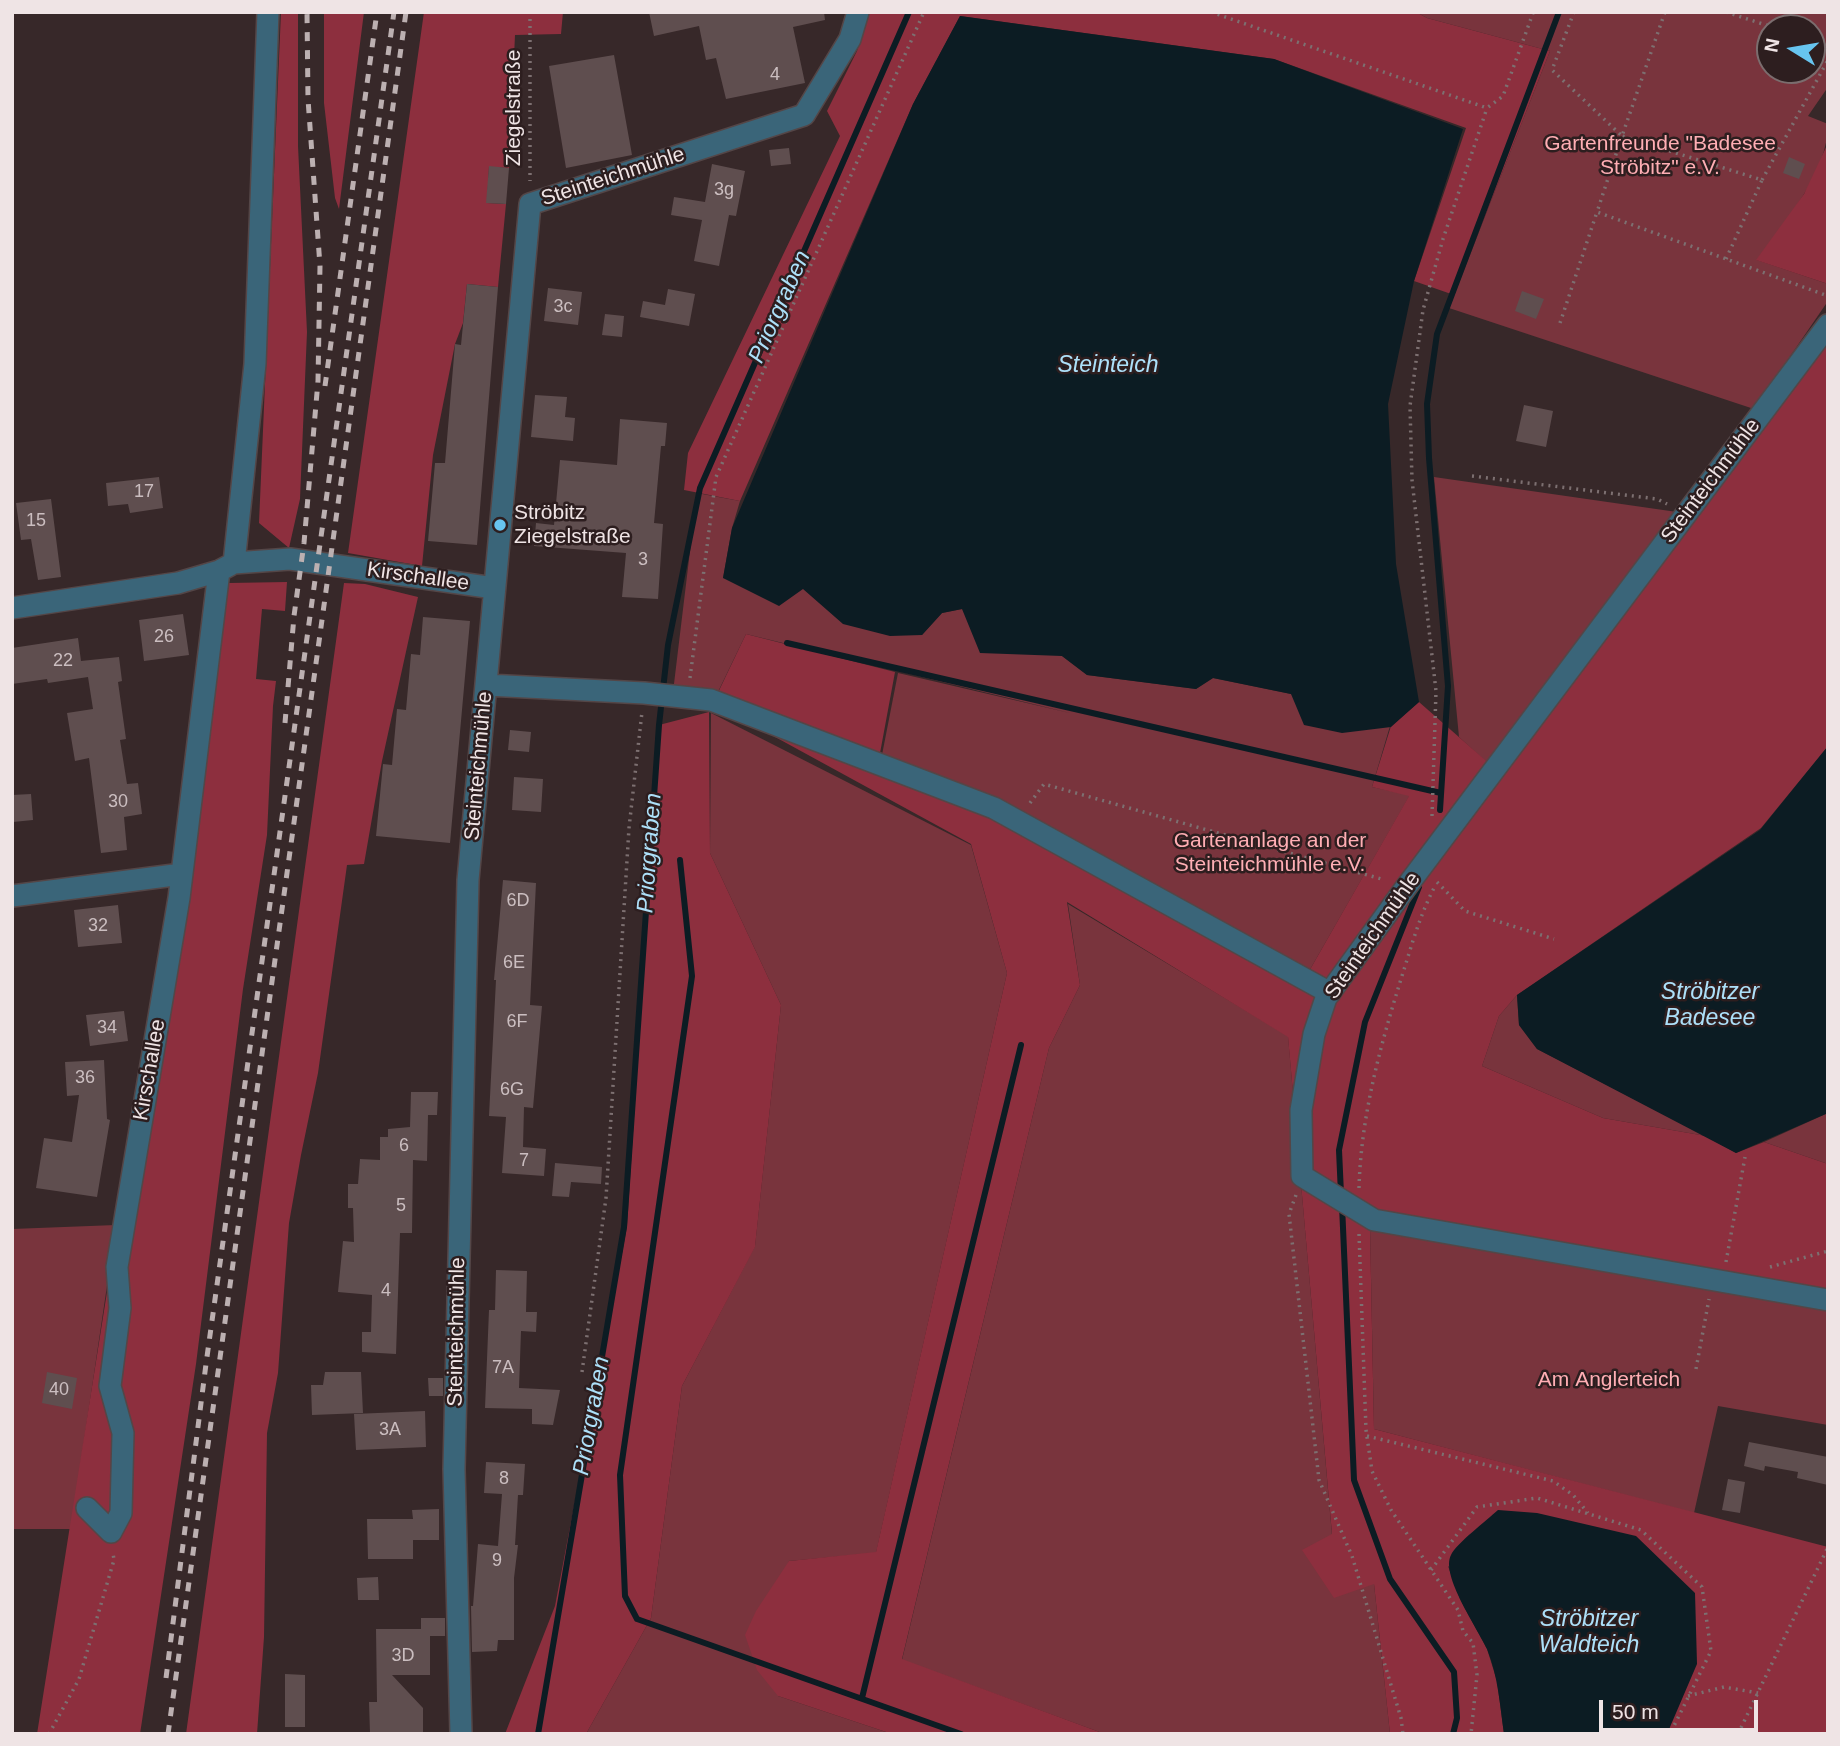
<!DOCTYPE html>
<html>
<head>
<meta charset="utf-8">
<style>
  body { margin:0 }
  #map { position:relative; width:1840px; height:1746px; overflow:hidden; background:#372829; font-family:Arial,sans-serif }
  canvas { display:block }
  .frame { position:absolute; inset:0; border:14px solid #efe4e5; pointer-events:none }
  .north { position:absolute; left:1756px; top:14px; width:70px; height:70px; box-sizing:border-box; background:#2d1e1f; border:2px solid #7b6d6e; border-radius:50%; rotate:281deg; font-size:19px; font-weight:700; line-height:28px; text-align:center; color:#efe4e5 }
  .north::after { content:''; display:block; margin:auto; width:24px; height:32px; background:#67c4ef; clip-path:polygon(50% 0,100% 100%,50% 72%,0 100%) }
  .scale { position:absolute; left:1599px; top:1700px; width:159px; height:32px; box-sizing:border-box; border:4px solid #efe4e5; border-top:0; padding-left:9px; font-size:21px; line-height:24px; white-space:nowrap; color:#efe4e5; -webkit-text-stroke:5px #2d1e1f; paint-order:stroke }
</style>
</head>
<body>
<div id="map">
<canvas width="1840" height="1746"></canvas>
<div class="frame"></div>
<div class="north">N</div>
<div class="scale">50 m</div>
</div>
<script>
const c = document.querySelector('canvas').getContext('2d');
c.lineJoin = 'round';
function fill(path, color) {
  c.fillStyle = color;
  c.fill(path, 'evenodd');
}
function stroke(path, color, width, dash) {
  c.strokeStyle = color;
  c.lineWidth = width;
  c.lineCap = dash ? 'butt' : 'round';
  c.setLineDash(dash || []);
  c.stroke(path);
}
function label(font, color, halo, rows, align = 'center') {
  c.font = font + ' Arial,sans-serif';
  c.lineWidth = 5;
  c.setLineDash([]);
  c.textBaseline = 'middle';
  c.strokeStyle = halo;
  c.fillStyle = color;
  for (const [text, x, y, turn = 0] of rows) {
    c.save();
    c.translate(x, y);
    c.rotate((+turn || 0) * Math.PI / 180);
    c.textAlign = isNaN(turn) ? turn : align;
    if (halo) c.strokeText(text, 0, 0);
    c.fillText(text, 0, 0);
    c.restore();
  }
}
fill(new Path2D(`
  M 1416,12 L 1828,12 L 1828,87 L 1808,116 L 1828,124 C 1828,173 1785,221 1757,260 L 1828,284 L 1828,301 L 1754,409 L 1449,308 L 1550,51 L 1427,18 ZM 1770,28 L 1812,28 L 1812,70 L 1770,70 Z
  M 1434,477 L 1677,512 L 1492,767 L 1459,737 Z
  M 697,493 L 740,501 L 732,528 L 723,578 L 804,586 L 922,635 L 942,613 L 962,609 L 1062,656 L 1087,675 L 1196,689 L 1213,678 L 1291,694 L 1390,726 L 1372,787 L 1410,795 L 1308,973 L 881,760 L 898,673 L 1074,714 L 746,634 L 716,696 L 673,692 Z
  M 711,713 L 971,845 L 1007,973 L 876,1553 L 789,1561 L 778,1696 L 892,1734 L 586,1734 L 651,1618 L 682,1386 L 755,1246 L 781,1005 L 710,853 Z
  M 1068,904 L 1288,1036 L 1332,1535 L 1374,1584 L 1390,1734 L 1105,1734 L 902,1660 L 1049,1048 L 1080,985 Z
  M 1517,995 L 1519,1025 L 1537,1049 L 1706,1136 L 1603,1118 L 1482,1066 L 1499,1016 Z
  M 1828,1113 L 1828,1164 L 1764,1142 Z
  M 116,1225 L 71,1529 L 12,1529 L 12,1229 Z
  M 1370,1227 L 1828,1311 L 1828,1425 L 1718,1406 L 1694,1513 L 1374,1429 Z`), '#79343d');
fill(new Path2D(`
  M 281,12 L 298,12 L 298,146 L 307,332 L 300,499 L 289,548 L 259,523 Z
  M 324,12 L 364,12 L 339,209 L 335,198 L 324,103 Z
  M 424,12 L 563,12 L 561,34 L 515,35 L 509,168 L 489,167 L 487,203 L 506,204 L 498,287 L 467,284 L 463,323 L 455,344 L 433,455 L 422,566 L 348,553 Z
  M 869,12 L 1416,12 L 1427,18 L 1550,51 L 1454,295 L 1414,281 L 1466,128 L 1274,59 L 960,16 L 913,104 L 740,501 L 684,490 L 688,453 L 840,136 L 827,111 L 857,51 Z
  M 1828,143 L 1828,284 L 1756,260 L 1804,194 Z
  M 1828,335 L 1828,746 L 1761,828 L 1517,995 L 1499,1016 L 1482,1066 L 1603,1118 L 1706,1136 L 1736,1153 L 1764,1142 L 1828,1164 L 1828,1311 L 1370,1228 L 1374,1429 L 1828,1547 L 1828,1734 L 1667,1734 L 1670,1728 L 1448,1566 L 1460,1599 L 1487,1649 L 1497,1681 L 1504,1734 L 1390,1734 L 1374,1584 L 1334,1598 L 1302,1550 L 1332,1534 L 1288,1037 L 1067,902 L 1080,985 L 1049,1048 L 902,1659 L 1105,1734 L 892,1734 L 778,1696 L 757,1670 L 745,1635 L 756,1611 L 789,1561 L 876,1552 L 1007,973 L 971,844 L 713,703 L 746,634 L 895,672 L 878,764 L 997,812 L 1308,973 L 1409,796 L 1372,787 L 1391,726 L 1419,702 L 1492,766 Z
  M 287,582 L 285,611 L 262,609 L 256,679 L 276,681 L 273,706 L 267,835 L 243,989 L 196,1364 L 140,1734 L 37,1734 L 110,1273 L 225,591 L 229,583 Z
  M 344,583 L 365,584 L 418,597 L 382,761 L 364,864 L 347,865 L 318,1073 L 301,1155 L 289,1223 L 278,1373 L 267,1433 L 264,1637 L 257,1734 L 186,1734 Z
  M 709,712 L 710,853 L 781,1005 L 755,1247 L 682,1386 L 651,1618 L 586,1734 L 505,1734 L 555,1606 L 627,1227 L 659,725 Z`), '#8d2f3e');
fill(new Path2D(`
  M 960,16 L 1274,59 L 1463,129 L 1414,281 L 1388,404 L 1396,564 L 1419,702 L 1391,727 L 1342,733 L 1304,725 L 1291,694 L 1213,678 L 1196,689 L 1087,675 L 1062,656 L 980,653 L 962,609 L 942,613 L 922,635 L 890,636 L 843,624 L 803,589 L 779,606 L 723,578 L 732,528 L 913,104 Z
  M 1828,746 L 1828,1113 L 1736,1153 L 1537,1049 L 1519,1025 L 1517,995 L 1760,830 Z
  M 1498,1510 L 1537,1513 L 1636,1536 L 1695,1593 L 1697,1664 L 1667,1734 L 1504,1734 C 1500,1705 1498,1676 1487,1649 C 1478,1629 1440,1575 1451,1555 C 1456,1544 1487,1520 1498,1510 Z`), '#0c1c23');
stroke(new Path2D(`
  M 787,643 L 1441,793
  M 1440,810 L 1448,686 L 1429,458 L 1427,404 L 1437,334 L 1559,12
  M 680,860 L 692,976 L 620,1475 L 625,1596 L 637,1619 L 961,1734
  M 1341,1194 L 1339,1150 L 1365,1022 L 1419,887
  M 1342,1205 L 1354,1480 L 1390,1579 L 1454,1672 L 1457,1718 L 1453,1734
  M 862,1698 L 1021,1045
  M 538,1734 L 624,1227 L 659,725 L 668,645 L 700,488 L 909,12`), '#0c1c23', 6);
fill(new Path2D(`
  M 649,12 L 824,12 L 825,20 L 793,27 L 805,83 L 726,99 L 716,58 L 706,60 L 699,26 L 654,36 Z
  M 614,55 L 632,155 L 566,168 L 549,66 Z
  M 789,148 L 791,164 L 771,166 L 769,150 Z
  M 1789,157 L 1805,164 L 1799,179 L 1783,173 Z
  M 712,164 L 745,171 L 736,216 L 729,215 L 719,266 L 694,261 L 702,220 L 671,215 L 674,197 L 705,202 Z
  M 489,166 L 509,168 L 506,204 L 486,203 Z
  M 467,284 L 498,287 L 477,545 L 428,541 L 435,463 L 445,463 L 455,344 L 461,345 Z
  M 548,288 L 582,292 L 578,325 L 544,321 Z
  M 668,289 L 695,294 L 689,326 L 640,317 L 643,301 L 665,305 Z
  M 1522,291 L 1544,299 L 1536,319 L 1515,311 Z
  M 605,314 L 624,316 L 622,337 L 602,335 Z
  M 535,395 L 567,397 L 565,417 L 575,418 L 573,441 L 531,437 Z
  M 1524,405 L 1553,411 L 1546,447 L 1516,441 Z
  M 620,419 L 667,423 L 665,446 L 661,446 L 654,523 L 663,524 L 658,599 L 622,597 L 626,553 L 534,546 L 536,523 L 554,525 L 560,460 L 617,465 Z
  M 159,477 L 163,508 L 130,513 L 128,504 L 108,506 L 106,483 Z
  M 51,499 L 61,577 L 38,580 L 31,539 L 21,540 L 16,503 Z
  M 183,614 L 189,655 L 144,661 L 139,620 Z
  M 423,617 L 470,621 L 450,843 L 376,836 L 383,764 L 392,765 L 397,709 L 406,710 L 411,654 L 420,655 Z
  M 78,638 L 81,661 L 119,657 L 122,681 L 118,682 L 126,739 L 120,740 L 127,784 L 138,783 L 142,814 L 124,817 L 127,850 L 101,853 L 89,758 L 75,761 L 67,713 L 93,709 L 88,677 L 48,683 L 47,679 L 12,684 L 12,648 Z
  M 510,730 L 531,732 L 529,752 L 508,750 Z
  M 514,777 L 543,779 L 541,812 L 512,810 Z
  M 31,794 L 33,820 L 13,822 L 12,795 Z
  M 503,880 L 536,883 L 530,1005 L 542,1006 L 533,1108 L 524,1107 L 523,1147 L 546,1149 L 544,1176 L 502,1173 L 506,1117 L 489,1116 L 496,980 L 494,980 Z
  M 118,905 L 122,943 L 78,947 L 74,910 Z
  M 124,1011 L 128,1041 L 90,1046 L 86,1015 Z
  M 104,1060 L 107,1119 L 110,1120 L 97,1197 L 36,1188 L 44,1138 L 72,1142 L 79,1095 L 67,1096 L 65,1062 Z
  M 411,1092 L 438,1092 L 437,1115 L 428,1115 L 427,1161 L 413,1160 L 412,1233 L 400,1233 L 396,1354 L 362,1352 L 362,1332 L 371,1332 L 372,1295 L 338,1292 L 343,1241 L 354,1242 L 353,1208 L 348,1208 L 348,1184 L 358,1184 L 360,1159 L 380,1160 L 380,1137 L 388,1137 L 388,1129 L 410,1127 Z
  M 555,1163 L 602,1167 L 601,1184 L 571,1182 L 569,1197 L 552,1196 Z
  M 496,1270 L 527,1271 L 526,1312 L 537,1312 L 536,1332 L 521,1331 L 519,1388 L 560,1390 L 553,1425 L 532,1424 L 532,1409 L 485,1408 L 489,1310 L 495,1310 Z
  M 47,1372 L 77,1378 L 72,1409 L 42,1403 Z
  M 325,1372 L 361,1372 L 363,1413 L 312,1415 L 311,1385 L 323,1385 Z
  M 428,1378 L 443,1378 L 443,1396 L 429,1396 Z
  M 425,1411 L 426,1447 L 356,1450 L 354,1414 Z
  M 1749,1442 L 1828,1457 L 1828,1485 L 1797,1478 L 1798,1472 L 1765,1466 L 1764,1471 L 1744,1466 Z
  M 486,1462 L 525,1464 L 523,1495 L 518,1495 L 515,1545 L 518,1545 L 514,1578 L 514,1640 L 498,1640 L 497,1651 L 472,1652 L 471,1606 L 473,1606 L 478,1544 L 498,1546 L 502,1494 L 484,1493 Z
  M 1728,1479 L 1745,1482 L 1740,1513 L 1722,1510 Z
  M 439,1509 L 439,1540 L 413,1540 L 413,1559 L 368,1559 L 367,1519 L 413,1519 L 412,1510 Z
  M 378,1577 L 379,1600 L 358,1600 L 357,1578 Z
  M 421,1618 L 445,1618 L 445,1636 L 430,1636 L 430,1675 L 392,1675 L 423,1708 L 423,1734 L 370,1733 L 369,1702 L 377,1702 L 376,1629 L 421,1629 Z
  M 285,1674 L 305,1675 L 305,1727 L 285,1727 Z`), '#5f4e4f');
const minor = new Path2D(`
  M 1828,325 L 1407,886 L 1326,998 L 1314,1034 L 1301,1110 L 1302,1176 L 1374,1220 L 1828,1300
  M 234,563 L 255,364 L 268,12
  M 12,608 L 178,583 L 219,571 L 234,563 L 290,559 L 494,588
  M 487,685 L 644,693 L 711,700 L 994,808 L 1330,993
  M 12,896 L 182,874
  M 87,1508 L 111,1532 L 121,1513 L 123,1433 L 110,1386 L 120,1308 L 117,1267 L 179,898 L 219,571
  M 461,1734 L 454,1469 L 468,880 L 530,204 L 804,115 L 850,39 L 858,12`);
stroke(minor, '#544647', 24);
stroke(new Path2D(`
  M 530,12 L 530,181
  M 1211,12 L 1487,108 L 1503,96 L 1533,13
  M 1574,12 L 1552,70 L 1622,136 L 1665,12
  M 1726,12 L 1775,28
  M 1812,40 L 1828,45
  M 1762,180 L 1828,60
  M 1726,259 L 1762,180 L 1622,136 L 1597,212 L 1828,296
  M 1560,323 L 1597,212
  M 1472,476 L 1657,499 L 1667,504
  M 690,678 L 716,477 L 924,12
  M 1030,803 L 1044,784 L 1385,880
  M 1432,816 L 1436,691 L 1412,480 L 1410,406 L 1423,310 L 1443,239 L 1487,108
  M 1437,882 L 1465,911 L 1554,939
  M 1359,1188 C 1361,1116 1380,1047 1401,979 C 1411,948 1419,917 1434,888
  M 1296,1195 L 1289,1214 L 1319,1480 L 1352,1556 L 1401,1718 L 1403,1734
  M 1359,1234 L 1366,1430 L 1372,1471 L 1391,1510 L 1458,1610 L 1463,1631 L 1473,1643 L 1477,1675 L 1471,1734
  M 1726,1262 L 1745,1157
  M 1770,1267 L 1828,1251
  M 1696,1369 L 1709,1299
  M 582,1372 L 606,1198 L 629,828 L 642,712
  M 1367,1436 L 1553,1481 L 1573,1495 L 1588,1513
  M 1431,1570 L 1477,1507 L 1537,1498 L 1641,1530 L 1702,1587 L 1711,1651 L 1670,1734
  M 1688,1696 L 1724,1687 L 1758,1693
  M 49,1734 L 79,1679 L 114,1560 L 113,1553
  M 1738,1734 L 1828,1547`), '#7d7071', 3.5, [2, 5]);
stroke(minor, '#3a6579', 21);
stroke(new Path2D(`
  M 325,386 L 377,12
  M 285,723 L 294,616 L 304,543 L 318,381 L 320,266 L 308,99 L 307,12
  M 166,1678 L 206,1364 L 394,12
  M 168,1734 L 406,12`), '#bcb0b1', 5, [9, 9]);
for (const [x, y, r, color] of [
  [500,525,7,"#67c4ef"]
]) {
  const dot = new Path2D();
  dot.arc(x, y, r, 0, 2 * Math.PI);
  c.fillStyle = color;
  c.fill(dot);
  stroke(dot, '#2d1e1f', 2.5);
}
label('18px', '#cbbec0', null, [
  ["4",775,75],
  ["3g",724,190],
  ["3c",563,307],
  ["17",144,492],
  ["15",36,521],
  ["3",643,560],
  ["26",164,637],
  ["22",63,661],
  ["30",118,802],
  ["6D",518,901],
  ["32",98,926],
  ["6E",514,963],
  ["6F",517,1022],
  ["34",107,1028],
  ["36",85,1078],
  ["6G",512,1090],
  ["6",404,1146],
  ["7",524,1161],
  ["5",401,1206],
  ["4",386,1291],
  ["7A",503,1368],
  ["40",59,1390],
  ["3A",390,1430],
  ["8",504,1479],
  ["9",497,1561],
  ["3D",403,1656]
]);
label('21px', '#efe4e5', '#2d1e1f', [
  ["Ziegelstraße",514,108,-90],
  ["Steinteichmühle",613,177,-18],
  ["Steinteichmühle",1711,481,-53],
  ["Kirschallee",418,577,8],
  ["Steinteichmühle",479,766,-85],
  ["Steinteichmühle",1373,936,-55],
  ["Kirschallee",150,1070,-80],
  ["Steinteichmühle",457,1332,-89]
]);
label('21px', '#ffaeb4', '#2d1e1f', [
  ["Gartenfreunde \"Badesee",1660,144],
  ["Ströbitz\" e.V.",1660,168],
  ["Gartenanlage an der",1270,841],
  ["Steinteichmühle e.V.",1270,865],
  ["Am Anglerteich",1609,1380]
]);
label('21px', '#efe4e5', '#2d1e1f', [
  ["Ströbitz",514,513],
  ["Ziegelstraße",514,537]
], 'left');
label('italic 23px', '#ade0f9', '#2d1e1f', [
  ["Priorgraben",780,307,-66],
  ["Steinteich",1108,366],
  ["Priorgraben",650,853,-86],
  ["Ströbitzer",1710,993],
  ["Badesee",1710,1019],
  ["Priorgraben",592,1416,-80],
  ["Ströbitzer",1589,1620],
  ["Waldteich",1589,1646]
]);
</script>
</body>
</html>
